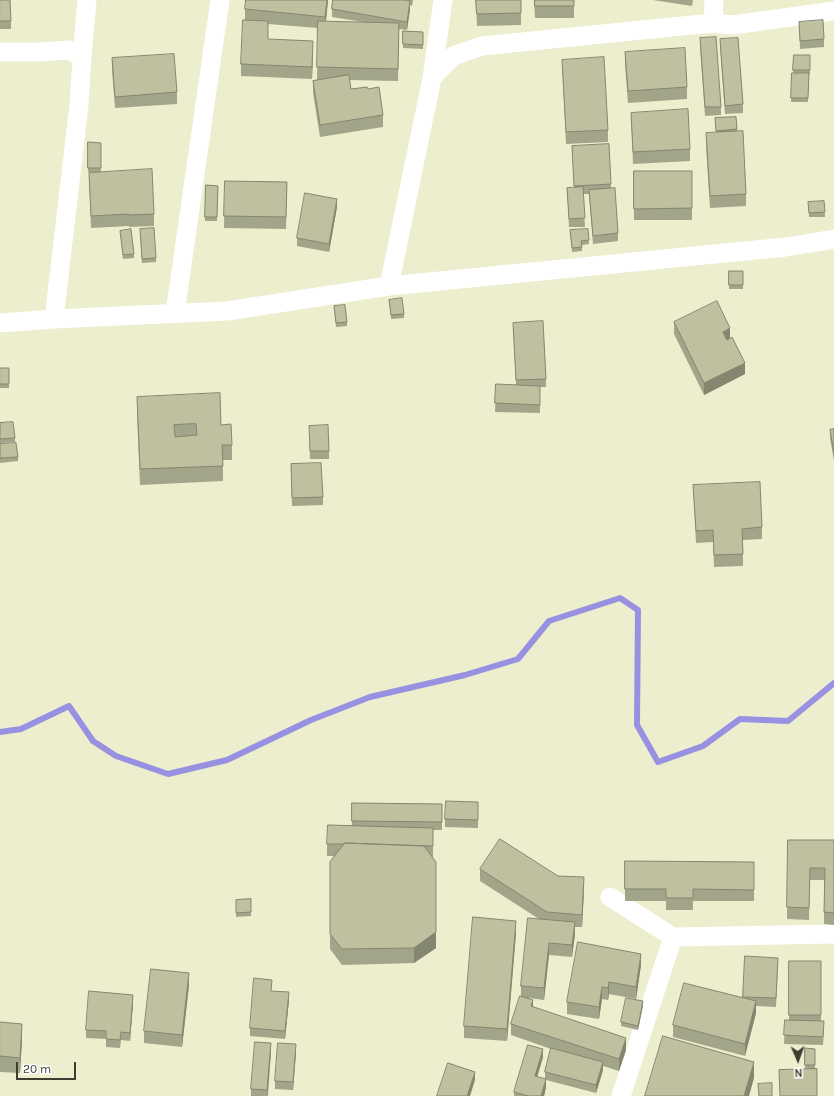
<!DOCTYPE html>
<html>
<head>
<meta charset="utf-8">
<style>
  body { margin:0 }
  #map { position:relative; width:834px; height:1096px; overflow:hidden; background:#eceece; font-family:Karla,sans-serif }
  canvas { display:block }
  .north { position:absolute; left:778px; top:1040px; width:40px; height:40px; -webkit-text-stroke:3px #fff; paint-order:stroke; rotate:178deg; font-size:11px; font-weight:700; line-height:16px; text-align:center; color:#3c3d30 }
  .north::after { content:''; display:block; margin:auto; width:14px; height:18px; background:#3c3d30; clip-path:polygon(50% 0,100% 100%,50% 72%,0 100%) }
  .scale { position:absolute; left:16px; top:1062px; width:60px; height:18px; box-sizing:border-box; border:2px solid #3c3d30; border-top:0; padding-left:5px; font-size:12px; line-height:14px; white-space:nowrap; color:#3c3d30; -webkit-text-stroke:3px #fff; paint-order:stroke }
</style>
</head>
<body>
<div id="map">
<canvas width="834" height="1096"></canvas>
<div class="north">N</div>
<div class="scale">20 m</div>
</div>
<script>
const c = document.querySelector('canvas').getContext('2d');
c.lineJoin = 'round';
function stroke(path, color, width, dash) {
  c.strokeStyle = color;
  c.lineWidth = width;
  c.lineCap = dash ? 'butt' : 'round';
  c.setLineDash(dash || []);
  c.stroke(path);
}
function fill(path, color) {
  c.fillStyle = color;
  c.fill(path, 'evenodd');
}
stroke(new Path2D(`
  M 0,732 L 21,729 L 69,706 L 93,741 L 116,756 L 168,774 L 227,760 L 311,720 L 370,697 L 465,675 L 518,659 L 549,621 L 620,598 L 638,610 L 637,725 L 658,762 L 703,746 L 740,719 L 788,721 L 834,683`), '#9890e1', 6);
stroke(new Path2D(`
  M 713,23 L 714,0
  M 0,52 L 39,52 L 69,50 L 82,58 L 79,105 L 54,319
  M 82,58 L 87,0
  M 432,78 L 453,56 L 482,46 L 702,24 L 713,23 L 733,25 L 834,11
  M 389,286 L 432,78 L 443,0
  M 175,313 L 220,0
  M 0,323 L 54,319 L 227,311 L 389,286 L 786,247 L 834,239
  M 610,897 L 673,937 L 834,934
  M 621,1096 L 673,937`), '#fff', 19);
fill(new Path2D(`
  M 0,0 L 11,21 L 11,29 L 0,29 Z
  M 328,0 L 326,22 L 363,22 L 332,17 L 332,9 L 333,0 L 413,0 L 412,6 L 410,5 L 410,9 L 407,30 L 399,29 L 398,81 L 349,80 L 351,89 L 368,89 L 383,115 L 383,127 L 320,137 L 313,93 L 313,81 L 321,79 L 317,79 L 318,28 L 268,24 L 268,39 L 313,53 L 312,79 L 241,76 L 241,64 L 245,20 L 245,9 Z
  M 476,0 L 521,0 L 521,25 L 477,26 Z
  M 534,0 L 574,0 L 574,18 L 535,18 Z
  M 653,0 L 693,0 L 692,6 Z
  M 799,22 L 824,39 L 824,47 L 800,49 Z
  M 403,31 L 423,32 L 423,49 L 403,48 Z
  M 700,38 L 721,107 L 721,115 L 705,116 L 700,46 Z
  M 720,39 L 743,104 L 743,113 L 725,114 L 720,47 Z
  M 625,52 L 687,87 L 687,99 L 628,103 L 625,64 Z
  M 794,55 L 810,55 L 810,74 L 809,74 L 808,102 L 791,102 L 792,73 L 793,73 Z
  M 112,58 L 177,92 L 177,104 L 115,108 L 112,70 Z
  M 562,60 L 608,130 L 608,142 L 566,144 Z
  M 631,113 L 690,149 L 690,161 L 633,164 Z
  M 736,117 L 737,131 L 746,194 L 746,206 L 710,208 L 706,145 L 706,133 L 716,133 L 715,118 Z
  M 88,142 L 101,143 L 101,172 L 154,214 L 154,226 L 129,227 L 129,226 L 91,228 L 89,173 L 98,172 L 88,172 Z
  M 609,144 L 611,188 L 618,233 L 618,241 L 593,244 L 589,194 L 583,194 L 585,227 L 569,227 L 567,188 L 574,188 L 572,146 Z
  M 634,171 L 692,171 L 692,220 L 634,220 Z
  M 225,181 L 287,182 L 286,229 L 224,228 Z
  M 206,185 L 218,186 L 217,221 L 205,221 Z
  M 824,201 L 825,217 L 809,217 L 808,202 Z
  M 337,207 L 329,252 L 297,246 L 297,238 Z
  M 570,230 L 589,240 L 589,244 L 582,245 L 582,251 L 572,252 Z
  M 120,231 L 134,254 L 134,258 L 123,259 Z
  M 140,233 L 156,258 L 156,262 L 142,263 Z
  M 729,271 L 743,285 L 743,289 L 729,289 Z
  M 389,300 L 404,314 L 404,318 L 391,319 Z
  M 334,306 L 347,322 L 347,326 L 336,327 Z
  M 674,322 L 730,338 L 745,374 L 704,395 L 674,334 Z
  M 513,323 L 546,379 L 546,387 L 540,387 L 540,413 L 495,412 L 496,384 L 516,385 Z
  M 0,368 L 9,368 L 9,388 L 0,388 Z
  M 137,397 L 221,425 L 232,445 L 232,460 L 223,460 L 223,481 L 140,485 L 137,412 Z
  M 0,423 L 15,438 L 15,442 L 0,443 Z
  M 834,429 L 834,461 L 830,438 L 830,430 Z
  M 309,434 L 329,451 L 329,459 L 310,459 Z
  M 0,444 L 18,457 L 18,461 L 0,463 Z
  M 291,464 L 323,497 L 323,505 L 292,506 Z
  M 693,485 L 762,527 L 762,539 L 743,540 L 743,566 L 714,567 L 713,542 L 696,543 Z
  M 478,802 L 478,828 L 445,827 L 445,819 Z
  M 352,803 L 442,804 L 442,830 L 433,830 L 433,858 L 436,948 L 414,963 L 342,965 L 330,949 L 330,862 L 334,856 L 327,856 L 327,844 L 352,826 Z
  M 788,840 L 834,840 L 834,925 L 824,924 L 824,880 L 810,880 L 809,920 L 787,919 Z
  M 625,861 L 754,862 L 754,901 L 693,901 L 693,910 L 666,910 L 666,901 L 625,901 Z
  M 480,869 L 558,876 L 584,889 L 582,927 L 575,927 L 575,934 L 572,957 L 549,955 L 544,1000 L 529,998 L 533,1007 L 626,1050 L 619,1071 L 603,1066 L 603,1070 L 596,1093 L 546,1080 L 546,1087 L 544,1096 L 514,1096 L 514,1092 L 543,1057 L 537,1077 L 545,1079 L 545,1072 L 551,1049 L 511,1035 L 511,1024 L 521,996 L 521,986 L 539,919 L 480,881 Z
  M 251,899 L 251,916 L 236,917 L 236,900 Z
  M 516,933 L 507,1041 L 464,1038 L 464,1026 Z
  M 745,956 L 778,966 L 776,1007 L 756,1006 L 756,1013 L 745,1056 L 673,1037 L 673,1025 L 743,998 Z
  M 789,961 L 821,961 L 821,1021 L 824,1029 L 823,1045 L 784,1044 L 785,1020 L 789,1020 Z
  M 641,965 L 636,999 L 609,994 L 608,1000 L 602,999 L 599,1019 L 567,1014 L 567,1002 Z
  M 189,985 L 182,1047 L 144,1043 L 144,1031 Z
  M 272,991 L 289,1000 L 285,1039 L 250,1036 L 250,1028 Z
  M 133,1003 L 130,1041 L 121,1040 L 120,1048 L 106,1047 L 106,1039 L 86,1038 L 86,1030 Z
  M 643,1005 L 638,1030 L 621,1026 L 621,1022 Z
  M 0,1022 L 22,1040 L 20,1073 L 0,1072 Z
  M 805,1048 L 815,1049 L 815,1069 L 805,1069 Z
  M 271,1052 L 268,1096 L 251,1096 L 251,1089 Z
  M 296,1052 L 293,1090 L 275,1089 L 275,1081 Z`), '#a3a58a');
fill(new Path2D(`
  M 327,0 L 328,0 L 325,29 L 325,17 Z
  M 410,1 L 410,9 L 407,30 L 407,22 Z
  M 313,41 L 313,53 L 312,79 L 312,67 Z
  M 337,199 L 337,207 L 329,252 L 329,244 Z
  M 730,328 L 730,340 L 723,344 L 723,332 Z
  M 745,363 L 745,374 L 704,395 L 704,383 Z
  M 436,862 L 436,948 L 414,963 L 414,948 Z
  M 584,877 L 584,889 L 582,927 L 582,915 Z
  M 516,921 L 516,933 L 507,1041 L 507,1029 Z
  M 575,922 L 575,934 L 572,957 L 572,945 Z
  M 549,943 L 549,955 L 544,1000 L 544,988 Z
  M 641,954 L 641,965 L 636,999 L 636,987 Z
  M 189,973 L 189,985 L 182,1047 L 182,1035 Z
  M 609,982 L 609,994 L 608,1000 L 608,988 Z
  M 602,987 L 602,999 L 599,1019 L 599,1007 Z
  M 289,992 L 289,1000 L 285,1039 L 285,1031 Z
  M 133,995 L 133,1003 L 130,1041 L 130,1033 Z
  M 533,1000 L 533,1012 L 531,1006 Z
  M 643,1001 L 643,1005 L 638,1030 L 638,1026 Z
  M 756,1001 L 756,1013 L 745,1056 L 745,1044 Z
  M 22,1024 L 22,1040 L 20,1073 L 20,1058 Z
  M 626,1038 L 626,1050 L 619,1071 L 619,1059 Z
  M 271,1043 L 271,1052 L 267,1096 L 267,1090 Z
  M 296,1044 L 296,1052 L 293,1090 L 293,1082 Z
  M 543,1049 L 543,1057 L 535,1084 L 535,1076 Z
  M 603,1062 L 603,1070 L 596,1093 L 596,1085 Z
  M 754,1062 L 754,1078 L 749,1096 L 744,1096 Z
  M 475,1072 L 475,1080 L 470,1096 L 467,1096 Z
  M 546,1079 L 546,1087 L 544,1096 L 541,1096 Z`), '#858670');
const building = new Path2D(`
  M 0,0 L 10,0 L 11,21 L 0,21 Z
  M 246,0 L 327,0 L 325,17 L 245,9 Z
  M 333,0 L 406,0 L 410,1 L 407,22 L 332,9 Z
  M 476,0 L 521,0 L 521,13 L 477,14 Z
  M 535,0 L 574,0 L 574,6 L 535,6 Z
  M 243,20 L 268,21 L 268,39 L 313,41 L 312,67 L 241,64 Z
  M 823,20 L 824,39 L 800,41 L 799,22 Z
  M 318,21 L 399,23 L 398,69 L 317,67 Z
  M 403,31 L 423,32 L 423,45 L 403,44 Z
  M 716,37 L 721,107 L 705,107 L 700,38 Z
  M 738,38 L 743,104 L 725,106 L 720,39 Z
  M 685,48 L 687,87 L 628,91 L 625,52 Z
  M 174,54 L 177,92 L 115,97 L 112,58 Z
  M 794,55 L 810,55 L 810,70 L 793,70 Z
  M 604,57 L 608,130 L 566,132 L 562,60 Z
  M 792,73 L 809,73 L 808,98 L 791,98 Z
  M 349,75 L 351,89 L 367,87 L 368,89 L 379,87 L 383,115 L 320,125 L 313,81 Z
  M 688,109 L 690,149 L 633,152 L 631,113 Z
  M 736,117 L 737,129 L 716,131 L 715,118 Z
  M 743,131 L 746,194 L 710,196 L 706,133 Z
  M 88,142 L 101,143 L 101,168 L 88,168 Z
  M 609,144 L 611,184 L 574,186 L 572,146 Z
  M 152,169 L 154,214 L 129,215 L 129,214 L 91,216 L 89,173 Z
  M 634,171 L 692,171 L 692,208 L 634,209 Z
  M 225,181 L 287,182 L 286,217 L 224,216 Z
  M 206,185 L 218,186 L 217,217 L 205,217 Z
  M 583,187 L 585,218 L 569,219 L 567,188 Z
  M 615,188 L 618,233 L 593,236 L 589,190 Z
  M 305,193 L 337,199 L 329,244 L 297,238 Z
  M 824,201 L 825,212 L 809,213 L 808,202 Z
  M 154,228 L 156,258 L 142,259 L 140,229 Z
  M 131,229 L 134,254 L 123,255 L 120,231 Z
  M 588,229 L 589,240 L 581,241 L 582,247 L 572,248 L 570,230 Z
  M 729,271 L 743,271 L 743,285 L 729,285 Z
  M 402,298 L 404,314 L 391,315 L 389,300 Z
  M 717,301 L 730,328 L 723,332 L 727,340 L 732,337 L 745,363 L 704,383 L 674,322 Z
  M 345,305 L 347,322 L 336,323 L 334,306 Z
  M 543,321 L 546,379 L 516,380 L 513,323 Z
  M 0,368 L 9,368 L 9,384 L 0,384 Z
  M 496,384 L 540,386 L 540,405 L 495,403 Z
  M 220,393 L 221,425 L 231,424 L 232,445 L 222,445 L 223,466 L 140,469 L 137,397 ZM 196,424 L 197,435 L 175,437 L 174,425 Z
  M 13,422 L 15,438 L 0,439 L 0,423 Z
  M 328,425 L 329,451 L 310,451 L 309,426 Z
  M 834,429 L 834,453 L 830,430 Z
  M 16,443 L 18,457 L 0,458 L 0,444 Z
  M 321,463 L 323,497 L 292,498 L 291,464 Z
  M 760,482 L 762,527 L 742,529 L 743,554 L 714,555 L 713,530 L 696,531 L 693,485 Z
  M 446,801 L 478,802 L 478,820 L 445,819 Z
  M 352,803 L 442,804 L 442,822 L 352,821 Z
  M 328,825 L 433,828 L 433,846 L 345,843 L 344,844 L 327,844 Z
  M 500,839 L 558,876 L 584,877 L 582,915 L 547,912 L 480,869 Z
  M 788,840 L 834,840 L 834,913 L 824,912 L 825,868 L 810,868 L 809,908 L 787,907 Z
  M 345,843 L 424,846 L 436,862 L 436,932 L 414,948 L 342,949 L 330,934 L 330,862 Z
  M 625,861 L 754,862 L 754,890 L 693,889 L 693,898 L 666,898 L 666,889 L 625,889 Z
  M 251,899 L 251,912 L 236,913 L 236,900 Z
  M 473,917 L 516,921 L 507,1029 L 464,1026 Z
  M 528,918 L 575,922 L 572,945 L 549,943 L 544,988 L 521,986 Z
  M 578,942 L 641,954 L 636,987 L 609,982 L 608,988 L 602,987 L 599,1007 L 567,1002 Z
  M 745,956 L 778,958 L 776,998 L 743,997 Z
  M 789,961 L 821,961 L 821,1015 L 789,1015 Z
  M 151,969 L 189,973 L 182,1035 L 144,1031 Z
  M 254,978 L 272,980 L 271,991 L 289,992 L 285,1031 L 250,1028 Z
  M 684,983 L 756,1001 L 745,1044 L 673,1025 Z
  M 89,991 L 133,995 L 130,1033 L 121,1032 L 120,1040 L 106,1039 L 106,1031 L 86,1030 Z
  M 520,996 L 533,1000 L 531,1006 L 626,1038 L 619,1059 L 511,1024 Z
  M 626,998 L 643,1001 L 638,1026 L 621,1022 Z
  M 785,1020 L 824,1021 L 823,1037 L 784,1035 Z
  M 0,1022 L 22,1024 L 20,1058 L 0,1056 Z
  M 663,1036 L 754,1062 L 744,1096 L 645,1096 Z
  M 255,1042 L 271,1043 L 267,1090 L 251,1089 Z
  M 278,1043 L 296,1044 L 293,1082 L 275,1081 Z
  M 528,1045 L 543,1049 L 535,1076 L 546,1079 L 541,1096 L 528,1096 L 514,1092 Z
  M 551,1048 L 603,1062 L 596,1085 L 545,1072 Z
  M 805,1048 L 815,1049 L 815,1065 L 805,1065 Z
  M 448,1063 L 475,1072 L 467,1096 L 437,1096 Z
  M 817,1069 L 817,1096 L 780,1096 L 779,1070 Z
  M 772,1083 L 772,1096 L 759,1096 L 758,1084 Z`);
fill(building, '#bec0a0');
stroke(building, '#858670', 1);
</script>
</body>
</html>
